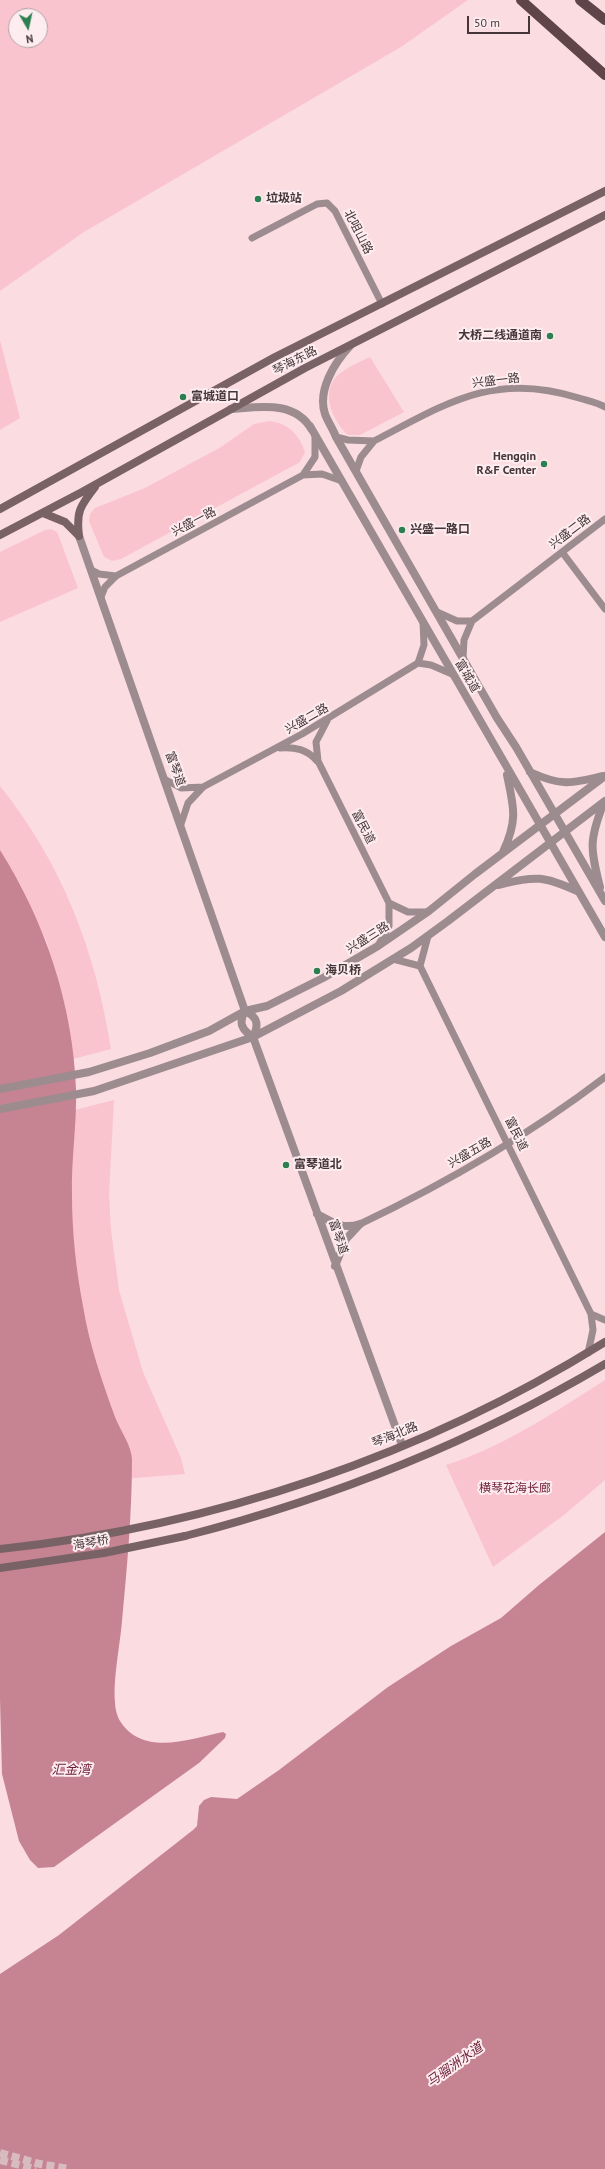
<!DOCTYPE html>
<html>
<head>
<meta charset="utf-8">
<style>
  body { margin:0 }
  #map { position:relative; width:605px; height:2169px; overflow:hidden; background:#fbdce1; font-family:"PT Sans",sans-serif }
  canvas { display:block }
  .north { position:absolute; left:8px; top:8px; width:40px; height:40px; box-sizing:border-box; background:#fdedf0; border:1px solid #b3a4a7; border-radius:50%; rotate:171deg; font-size:11px; font-weight:700; line-height:16px; text-align:center; color:#453639 }
  .north::after { content:''; display:block; margin:auto; width:14px; height:18px; background:#2d7f51; clip-path:polygon(50% 0,100% 100%,50% 72%,0 100%) }
  .scale { position:absolute; left:467px; top:16px; width:63px; height:18px; box-sizing:border-box; border:2px solid #453639; border-top:0; padding-left:5px; font-size:12px; line-height:14px; white-space:nowrap; color:#453639; -webkit-text-stroke:3px #fdedf0; paint-order:stroke }
</style>
</head>
<body>
<div id="map">
<canvas width="605" height="2169"></canvas>
<div class="north">N</div>
<div class="scale">50 m</div>
</div>
<script>
const c = document.querySelector('canvas').getContext('2d');
c.lineJoin = 'round';
function fill(path, color) {
  c.fillStyle = color;
  c.fill(path, 'evenodd');
}
function stroke(path, color, width, dash) {
  c.strokeStyle = color;
  c.lineWidth = width;
  c.lineCap = dash ? 'butt' : 'round';
  c.setLineDash(dash || []);
  c.stroke(path);
}
function label(font, color, halo, rows, align = 'center') {
  c.font = font + ' "PT Sans","Noto Sans SC",sans-serif';
  c.lineWidth = 4;
  c.setLineDash([]);
  c.textBaseline = 'middle';
  c.strokeStyle = halo;
  c.fillStyle = color;
  for (const [text, x, y, turn = 0] of rows) {
    c.save();
    c.translate(x, y);
    c.rotate((+turn || 0) * Math.PI / 180);
    c.textAlign = isNaN(turn) ? turn : align;
    if (halo) c.strokeText(text, 0, 0);
    c.fillText(text, 0, 0);
    c.restore();
  }
}
fill(new Path2D(`
  M 0,0 L 468,0 L 401,47 L 84,232 L 0,291 ZM 16,16 L 40,16 L 40,40 L 16,40 Z
  M 0,340 L 20,418 L 0,430 Z
  M 370,357 L 404,412 L 360,435 L 348,435 C 334,422 320,395 336,377 C 345,368 359,362 370,357 Z
  M 269,421 C 288,423 299,434 305,452 L 300,462 L 121,559 L 112,561 L 104,557 L 89,521 L 90,514 L 95,508 L 145,488 L 221,447 L 254,424 Z
  M 51,529 L 57,532 L 59,537 L 78,588 L 0,622 L 0,552 L 45,530 Z
  M 0,786 C 62,863 96,952 111,1049 L 73,1059 L 63,1000 L 47,943 L 23,889 L 0,850 Z
  M 114,1100 L 109,1194 L 111,1230 L 119,1290 L 143,1372 L 181,1458 L 185,1474 L 0,1489 L 51,1116 Z
  M 605,1380 L 605,1480 L 564,1515 L 493,1567 L 446,1465 C 503,1447 555,1412 605,1380 Z`), '#fac4cf');
fill(new Path2D(`
  M 0,850 C 45,921 73,1005 76,1089 C 77,1124 71,1160 72,1195 C 72,1232 76,1269 83,1306 C 89,1344 102,1381 115,1417 C 120,1430 132,1446 132,1460 C 132,1513 127,1568 122,1621 C 120,1645 113,1679 115,1702 C 115,1708 117,1716 120,1721 C 143,1757 190,1739 223,1732 L 226,1734 L 225,1738 L 199,1763 L 54,1867 L 38,1868 L 30,1860 L 19,1841 L 2,1774 L 0,1699 Z
  M 605,1532 L 605,2169 L 0,2169 L 0,1974 L 59,1935 L 193,1830 L 197,1826 L 199,1806 L 204,1800 L 211,1797 L 237,1799 L 279,1770 L 388,1687 L 451,1646 L 501,1618 L 539,1585 Z`), '#c68492');
stroke(new Path2D(`
  M 0,2153 L 40,2164 L 69,2169
  M 0,2160 L 36,2169`), '#d7bbbf', 8, [8, 4]);
stroke(new Path2D(`
  M 252,238 L 317,204 L 327,203 L 335,211 L 382,304
  M 336,437 L 348,440 L 374,441 L 361,457 L 356,471
  M 374,441 C 447,403 494,371 579,398 C 588,401 596,402 605,407
  M 303,475 L 315,457 L 315,435
  M 562,552 L 605,609
  M 91,570 L 99,574 L 116,576
  M 101,597 L 105,587 L 116,576 L 303,475 L 322,474 L 342,481
  M 437,612 L 457,621 L 472,621 L 605,519
  M 463,658 L 464,640 L 472,621
  M 418,663 L 431,665 L 452,674
  M 327,721 L 316,742 L 318,761 L 389,903 L 389,926 L 379,944
  M 280,748 C 295,747 307,749 317,761
  M 166,780 L 181,788 L 203,787
  M 181,824 L 188,803 L 203,787 L 302,734 L 418,663 L 424,645 L 423,622
  M 389,903 L 408,912 L 427,912
  M 393,959 L 420,966
  M 420,966 L 591,1314 L 593,1330 L 588,1353
  M 420,966 L 428,936
  M 360,1224 C 446,1183 529,1135 605,1077
  M 591,1314 L 605,1320`), '#9c8c8f', 7);
stroke(new Path2D(`
  M 350,346 C 335,362 317,390 325,414 C 328,422 333,429 336,437 L 497,718 L 516,747 L 605,901
  M 231,409 C 260,407 295,400 312,430
  M 310,426 L 605,937
  M 79,536 L 245,1011
  M 530,772 C 560,786 571,784 602,776
  M 503,852 C 518,820 514,808 507,775
  M 498,885 C 537,876 543,875 579,892
  M 600,887 C 590,848 589,840 604,802
  M 245,1011 C 238,1023 242,1030 253,1037
  M 245,1011 C 258,1017 259,1025 253,1037
  M 253,1037 L 402,1445
  M 0,1089 L 89,1072 L 150,1053 L 209,1031 L 245,1011 L 267,1006 L 323,978 L 378,946 L 429,911 L 475,874 L 605,776
  M 0,1109 L 94,1091 L 253,1037 L 341,991 L 411,948 L 448,921 L 605,801
  M 317,1214 C 332,1222 342,1230 360,1224
  M 335,1266 L 346,1239 L 360,1224`), '#9c8c8f', 8);
stroke(new Path2D(`
  M 0,509 L 275,357 L 605,191
  M 43,513 L 65,522 L 79,536
  M 0,535 L 82,492 L 305,368 L 605,215
  M 79,536 C 76,512 80,506 95,487
  M 185,1536 C 333,1498 473,1442 605,1364
  M 0,1549 C 212,1527 424,1455 605,1342`), '#796266', 8);
stroke(new Path2D(`
  M 521,0 L 605,75
  M 580,0 L 605,20`), '#5f454a', 10);
stroke(new Path2D(`
  M 0,1568 L 104,1553 L 185,1536`), '#796266', 8);
for (const [x, y, r, color] of [
  [258,199,4,"#2d7f51"],
  [550,336,4,"#2d7f51"],
  [183,397,4,"#2d7f51"],
  [544,464,4,"#2d7f51"],
  [402,530,4,"#2d7f51"],
  [317,971,4,"#2d7f51"],
  [286,1165,4,"#2d7f51"]
]) {
  const dot = new Path2D();
  dot.arc(x, y, r, 0, 2 * Math.PI);
  c.fillStyle = color;
  c.fill(dot);
  stroke(dot, '#fdedf0', 1.5);
}
label('bold 12px', '#453639', '#fdedf0', [
  ["垃圾站",266,199],
  ["大桥二线通道南",542,336,"right"],
  ["富城道口",191,397],
  ["Hengqin",536,457,"right"],
  ["R&F Center",536,471,"right"],
  ["兴盛一路口",410,530],
  ["海贝桥",325,971],
  ["富琴道北",294,1165]
], 'left');
label('12px', '#453639', '#fdedf0', [
  ["北咀山路",358,232,63],
  ["琴海东路",295,361,-27],
  ["兴盛一路",496,381,-7],
  ["兴盛一路",194,522,-28],
  ["兴盛二路",570,532,-37],
  ["富城道",467,676,60],
  ["兴盛二路",307,719,-30],
  ["富琴道",175,769,70],
  ["富民道",363,827,63],
  ["兴盛三路",368,938,-32],
  ["富民道",516,1134,64],
  ["兴盛五路",470,1153,-30],
  ["富琴道",338,1237,71],
  ["琴海北路",395,1435,-22],
  ["海琴桥",91,1543,-10]
]);
label('12px', '#6e1f38', '#fdedf0', [
  ["横琴花海长廊",515,1489]
]);
label('italic 13px', '#6a1b35', '#fdedf0', [
  ["汇金湾",71,1770],
  ["马骝洲水道",455,2065,-35]
]);
</script>
</body>
</html>
